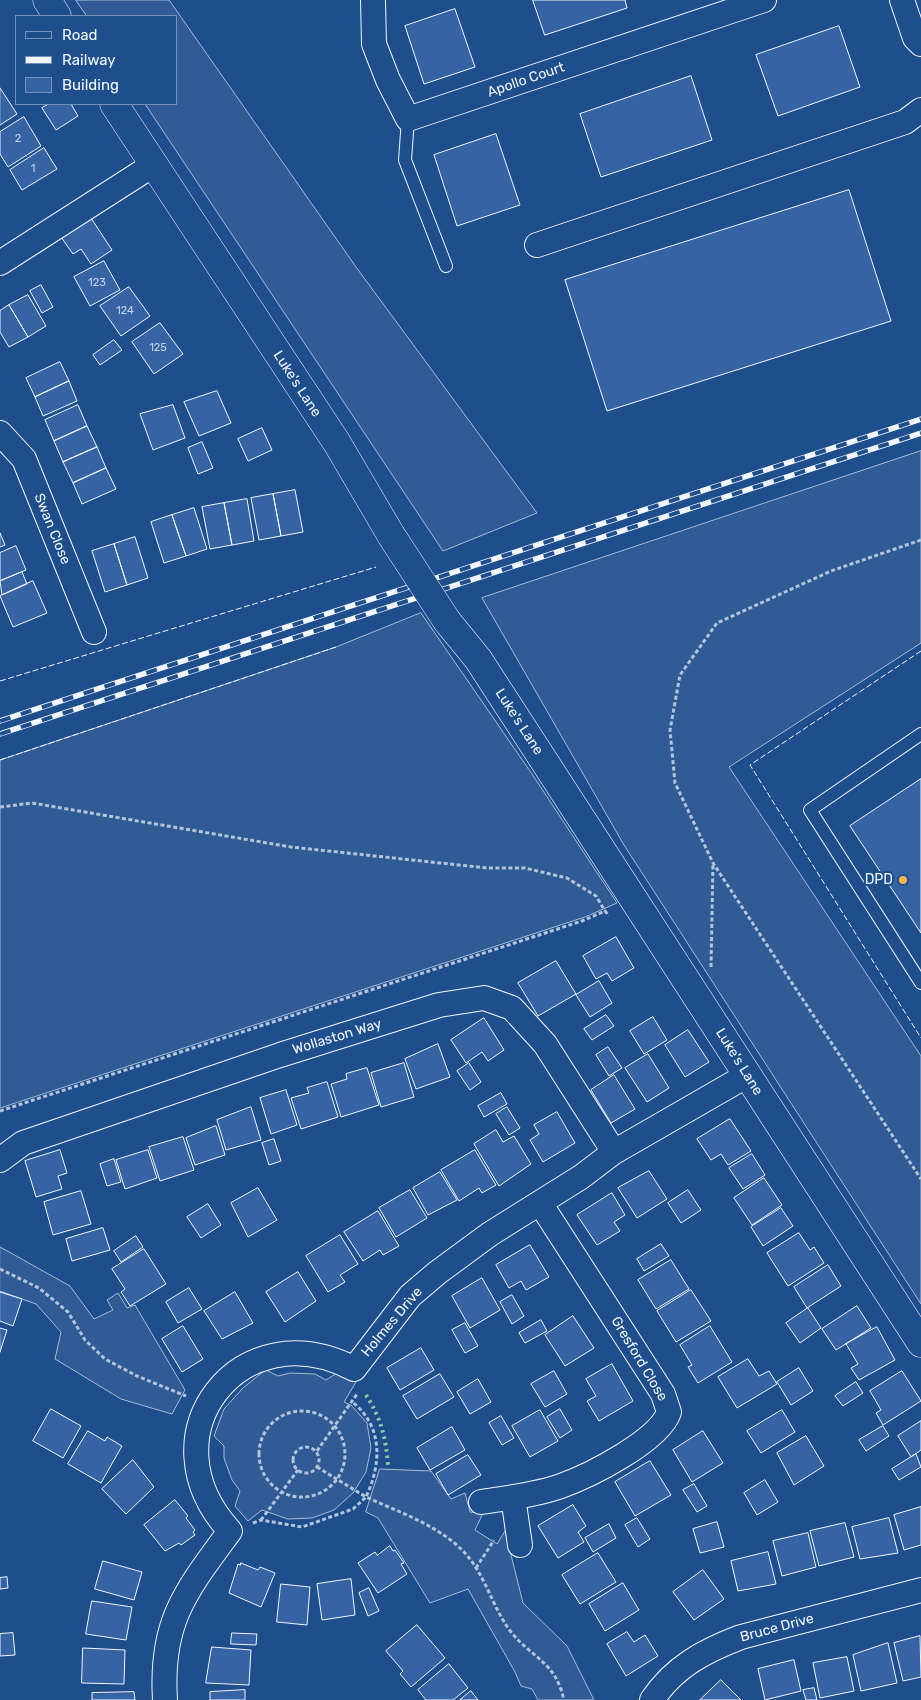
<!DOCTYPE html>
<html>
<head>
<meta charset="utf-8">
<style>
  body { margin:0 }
  #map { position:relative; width:921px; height:1700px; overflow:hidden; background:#1f4e8c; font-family:Rubik,sans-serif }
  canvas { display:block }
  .legend { position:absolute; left:15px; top:15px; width:162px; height:90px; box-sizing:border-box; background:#1f4e8c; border:1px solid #7391ba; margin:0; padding:6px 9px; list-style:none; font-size:15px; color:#f2f6ff }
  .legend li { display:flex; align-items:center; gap:10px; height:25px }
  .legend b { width:25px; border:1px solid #7391ba }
</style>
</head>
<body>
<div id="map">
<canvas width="921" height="1700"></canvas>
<ul class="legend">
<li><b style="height:6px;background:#1f4e8c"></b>Road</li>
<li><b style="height:6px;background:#f2f6ff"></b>Railway</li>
<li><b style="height:14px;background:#3563a3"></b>Building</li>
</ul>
</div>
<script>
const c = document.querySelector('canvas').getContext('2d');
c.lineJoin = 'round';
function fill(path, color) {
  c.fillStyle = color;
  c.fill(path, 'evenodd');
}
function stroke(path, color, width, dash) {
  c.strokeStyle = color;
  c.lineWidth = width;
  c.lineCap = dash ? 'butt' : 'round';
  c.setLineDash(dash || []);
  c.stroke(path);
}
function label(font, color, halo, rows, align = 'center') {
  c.font = font + ' Rubik,sans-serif';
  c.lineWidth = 4;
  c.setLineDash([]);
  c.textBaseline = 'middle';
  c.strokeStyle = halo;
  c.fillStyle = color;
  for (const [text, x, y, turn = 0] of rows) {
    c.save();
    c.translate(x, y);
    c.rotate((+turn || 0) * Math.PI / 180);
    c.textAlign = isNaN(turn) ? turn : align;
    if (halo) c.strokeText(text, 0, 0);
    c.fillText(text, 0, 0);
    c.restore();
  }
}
const built = new Path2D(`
  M 76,0 L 169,0 L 356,267 L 537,513 L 443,551 L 145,104 L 176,104 L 176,16 L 87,16 Z
  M 921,451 L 921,643 L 729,767 L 921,1056 L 921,1304 L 624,845 L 482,598 Z
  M 421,613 L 534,777 L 617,903 L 585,917 L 0,1108 L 0,760 L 336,647 Z
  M 0,1247 L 70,1286 L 94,1319 L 113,1310 L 107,1300 L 118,1293 L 127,1308 L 135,1305 L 185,1390 L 172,1414 L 121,1399 L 55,1359 L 61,1332 L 36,1304 L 0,1291 Z
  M 266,1370 L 278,1376 L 290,1373 L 315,1374 L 326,1380 L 340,1371 L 356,1382 L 344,1402 L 351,1405 L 367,1423 L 371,1448 L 366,1472 L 353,1493 L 334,1510 L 312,1518 L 288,1519 L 262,1510 L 248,1521 L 235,1506 L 240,1491 L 232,1480 L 224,1458 L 224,1446 L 214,1436 L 224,1409 L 243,1388 Z
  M 380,1469 L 431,1471 L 451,1499 L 465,1493 L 470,1512 L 483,1513 L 475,1530 L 497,1544 L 505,1531 L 523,1603 L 567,1646 L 594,1700 L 538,1700 L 532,1689 L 521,1686 L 515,1672 L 468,1589 L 430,1603 L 378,1518 L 366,1512 Z`);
fill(built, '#305b95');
stroke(built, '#a8bbd7', 1);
const building = new Path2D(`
  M 533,0 L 625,0 L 627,8 L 545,35 Z
  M 455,9 L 475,67 L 424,84 L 405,26 Z
  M 839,26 L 860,87 L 778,116 L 756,55 Z
  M 691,76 L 712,140 L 601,177 L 580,114 Z
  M 0,88 L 17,114 L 0,125 Z
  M 49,104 L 71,104 L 78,116 L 56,130 L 42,108 Z
  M 24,117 L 41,146 L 8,167 L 0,154 L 0,132 Z
  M 496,134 L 520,205 L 457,226 L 434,155 Z
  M 44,148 L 57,169 L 22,190 L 10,170 Z
  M 849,190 L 891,321 L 607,411 L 565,280 Z
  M 91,218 L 112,250 L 91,264 L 81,249 L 73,254 L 61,237 Z
  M 104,261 L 120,290 L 90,306 L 74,277 Z
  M 41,285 L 53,307 L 42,313 L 30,291 Z
  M 129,287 L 150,316 L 121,336 L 100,306 Z
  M 28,295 L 46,326 L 28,337 L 9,305 Z
  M 9,305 L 28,337 L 9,347 L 0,332 L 0,311 Z
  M 160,323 L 183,354 L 154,374 L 132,342 Z
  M 114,340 L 122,350 L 100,365 L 93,355 Z
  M 60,362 L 69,381 L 35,397 L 26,378 Z
  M 69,381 L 77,401 L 43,416 L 35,397 Z
  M 217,391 L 231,423 L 199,436 L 184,402 Z
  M 78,405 L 87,426 L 54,441 L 45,420 Z
  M 173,405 L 185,438 L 153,450 L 140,414 Z
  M 87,426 L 97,447 L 63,462 L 54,441 Z
  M 262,428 L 272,450 L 248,461 L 238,439 Z
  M 202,442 L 213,468 L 198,474 L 188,448 Z
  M 97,447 L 106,468 L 73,483 L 63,462 Z
  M 106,468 L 116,489 L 82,504 L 73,483 Z
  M 295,490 L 303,532 L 281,536 L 273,494 Z
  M 273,494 L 281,536 L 259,540 L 251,498 Z
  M 247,499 L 254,541 L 232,545 L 224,503 Z
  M 224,503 L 232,545 L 210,549 L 202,507 Z
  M 194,508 L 207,549 L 186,556 L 172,515 Z
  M 172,515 L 186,556 L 164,563 L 151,522 Z
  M 0,533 L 5,545 L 0,547 Z
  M 135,537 L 148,578 L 127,585 L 114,544 Z
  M 114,544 L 127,585 L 105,592 L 92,551 Z
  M 16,546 L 26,570 L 0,581 L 0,553 Z
  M 22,572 L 27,584 L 2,595 L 0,581 Z
  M 33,581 L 47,613 L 13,627 L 0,596 Z
  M 921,779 L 921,933 L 850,826 Z
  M 616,937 L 634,968 L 612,981 L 607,973 L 596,979 L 583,956 Z
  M 556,961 L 576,994 L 538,1016 L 518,983 Z
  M 599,981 L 612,1003 L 590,1017 L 576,995 Z
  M 606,1015 L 614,1026 L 592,1040 L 584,1029 Z
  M 653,1017 L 667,1040 L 644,1054 L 630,1031 Z
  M 484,1018 L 504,1050 L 488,1061 L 482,1052 L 466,1063 L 451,1040 Z
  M 688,1030 L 709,1062 L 685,1077 L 665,1045 Z
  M 438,1044 L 450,1077 L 416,1089 L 405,1059 Z
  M 608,1047 L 622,1068 L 609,1076 L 596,1055 Z
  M 648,1054 L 669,1088 L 647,1102 L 625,1068 Z
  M 404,1063 L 414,1097 L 381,1107 L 371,1073 Z
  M 469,1063 L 481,1082 L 470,1090 L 457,1071 Z
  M 367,1068 L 379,1105 L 341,1117 L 331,1084 L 347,1079 L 346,1074 Z
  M 614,1075 L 635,1109 L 611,1123 L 591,1090 Z
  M 327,1082 L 338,1117 L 301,1129 L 291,1098 L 309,1093 L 307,1088 Z
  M 286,1090 L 297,1125 L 271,1134 L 260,1098 Z
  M 501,1093 L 507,1104 L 484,1117 L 478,1106 Z
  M 251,1107 L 261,1140 L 226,1150 L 217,1120 Z
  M 507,1107 L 520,1128 L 509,1135 L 496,1114 Z
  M 557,1112 L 575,1143 L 543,1162 L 530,1140 L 539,1134 L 534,1125 Z
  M 730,1119 L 751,1151 L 728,1165 L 721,1154 L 711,1160 L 697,1139 Z
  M 216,1126 L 225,1155 L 195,1165 L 186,1138 Z
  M 496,1130 L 503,1142 L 514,1136 L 531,1164 L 499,1186 L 474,1144 Z
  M 183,1137 L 194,1170 L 160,1181 L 149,1147 Z
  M 274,1139 L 281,1161 L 269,1165 L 262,1143 Z
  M 60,1150 L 67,1173 L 58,1176 L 62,1189 L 36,1197 L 25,1161 Z
  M 148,1150 L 157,1178 L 125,1189 L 116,1160 Z
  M 475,1150 L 496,1185 L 482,1193 L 479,1188 L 459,1201 L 441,1170 Z
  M 752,1154 L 765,1175 L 743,1189 L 729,1168 Z
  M 114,1159 L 121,1182 L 107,1186 L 100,1164 Z
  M 649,1171 L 667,1199 L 637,1218 L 618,1188 Z
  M 440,1172 L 457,1200 L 428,1215 L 413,1188 Z
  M 764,1178 L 782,1205 L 752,1225 L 734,1198 Z
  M 258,1188 L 277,1220 L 248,1237 L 231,1203 Z
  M 410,1190 L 427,1218 L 396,1237 L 379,1208 Z
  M 688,1190 L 701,1210 L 681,1223 L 668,1203 Z
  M 81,1191 L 91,1224 L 53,1235 L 44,1202 Z
  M 612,1193 L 625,1215 L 614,1222 L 620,1231 L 597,1245 L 577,1215 Z
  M 208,1204 L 221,1225 L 201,1238 L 187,1217 Z
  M 781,1208 L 793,1226 L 763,1246 L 751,1227 Z
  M 378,1211 L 399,1246 L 383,1255 L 380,1250 L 363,1261 L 344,1232 Z
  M 103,1228 L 110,1250 L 72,1261 L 66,1239 Z
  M 799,1233 L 810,1250 L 814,1247 L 824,1263 L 788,1286 L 767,1253 Z
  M 340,1235 L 358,1264 L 340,1275 L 345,1282 L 328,1292 L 306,1256 Z
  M 136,1236 L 143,1247 L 121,1262 L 114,1251 Z
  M 661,1244 L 669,1256 L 644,1271 L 637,1259 Z
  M 530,1245 L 549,1277 L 526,1290 L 521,1281 L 509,1288 L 496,1265 Z
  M 144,1249 L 166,1284 L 130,1306 L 121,1292 L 125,1289 L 112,1269 Z
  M 671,1260 L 689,1289 L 656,1309 L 638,1280 Z
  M 828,1265 L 841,1286 L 807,1308 L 794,1287 Z
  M 298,1272 L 316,1301 L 285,1322 L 266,1292 Z
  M 482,1278 L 500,1310 L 470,1328 L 452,1296 Z
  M 189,1288 L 202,1309 L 178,1323 L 166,1302 Z
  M 691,1290 L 711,1321 L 676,1342 L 657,1311 Z
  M 0,1292 L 22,1299 L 13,1326 L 0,1321 Z
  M 235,1292 L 253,1323 L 222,1339 L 204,1311 Z
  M 512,1295 L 524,1316 L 512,1324 L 500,1302 Z
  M 857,1306 L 871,1328 L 836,1350 L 822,1329 Z
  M 808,1308 L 821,1328 L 800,1343 L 786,1323 Z
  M 573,1316 L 594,1348 L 565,1366 L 545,1335 Z
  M 541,1320 L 547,1331 L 525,1343 L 519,1333 Z
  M 465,1323 L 478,1346 L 465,1353 L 452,1330 Z
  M 183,1326 L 203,1359 L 182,1372 L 162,1339 Z
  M 710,1326 L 732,1362 L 698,1383 L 688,1367 L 692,1365 L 680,1345 Z
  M 877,1327 L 895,1360 L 859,1380 L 851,1368 L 858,1364 L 846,1344 Z
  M 0,1328 L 7,1330 L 0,1352 Z
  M 421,1348 L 434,1370 L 400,1390 L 387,1368 Z
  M 748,1359 L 759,1376 L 769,1371 L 777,1384 L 737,1408 L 718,1377 Z
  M 612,1364 L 633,1401 L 599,1421 L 587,1401 L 596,1396 L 586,1379 Z
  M 799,1368 L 813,1391 L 791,1405 L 777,1382 Z
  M 554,1371 L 567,1394 L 545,1407 L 531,1384 Z
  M 902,1371 L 921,1401 L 883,1425 L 876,1413 L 881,1410 L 870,1391 Z
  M 440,1374 L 454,1397 L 417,1419 L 403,1396 Z
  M 478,1379 L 491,1402 L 470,1414 L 457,1392 Z
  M 856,1382 L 863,1393 L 843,1406 L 835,1396 Z
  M 51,1409 L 81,1426 L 63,1458 L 33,1441 Z
  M 560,1409 L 572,1430 L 560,1438 L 547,1417 Z
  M 540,1410 L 558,1441 L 530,1457 L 512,1426 Z
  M 782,1410 L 795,1432 L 761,1453 L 747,1431 Z
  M 501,1416 L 514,1438 L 502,1445 L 489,1423 Z
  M 921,1421 L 921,1450 L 911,1457 L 898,1436 Z
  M 883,1426 L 889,1436 L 866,1451 L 859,1440 Z
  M 452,1427 L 465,1450 L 430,1470 L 417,1448 Z
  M 88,1431 L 105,1441 L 107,1437 L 122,1446 L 101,1483 L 68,1464 Z
  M 703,1431 L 723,1463 L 692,1482 L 673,1450 Z
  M 806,1436 L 824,1466 L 794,1485 L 777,1453 Z
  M 916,1454 L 921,1467 L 899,1480 L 892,1469 Z
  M 468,1455 L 481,1475 L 448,1495 L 436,1474 Z
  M 133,1460 L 154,1487 L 126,1514 L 102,1489 Z
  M 650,1461 L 671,1495 L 635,1516 L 615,1482 Z
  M 765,1480 L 778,1502 L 757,1515 L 744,1493 Z
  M 694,1484 L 707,1506 L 697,1512 L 683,1490 Z
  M 175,1500 L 188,1516 L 186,1518 L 195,1530 L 193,1532 L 195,1535 L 181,1545 L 179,1543 L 165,1551 L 144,1525 Z
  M 573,1505 L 586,1526 L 578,1532 L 584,1542 L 558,1558 L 538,1526 Z
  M 921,1507 L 921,1545 L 904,1550 L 894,1515 Z
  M 637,1518 L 650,1539 L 638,1547 L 625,1525 Z
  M 889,1518 L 898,1553 L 860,1559 L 852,1527 Z
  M 717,1522 L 724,1547 L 700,1553 L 693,1529 Z
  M 845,1523 L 854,1557 L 819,1566 L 810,1531 Z
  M 609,1524 L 616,1538 L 593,1552 L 585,1538 Z
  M 808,1533 L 816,1567 L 782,1576 L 773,1541 Z
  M 390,1546 L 393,1551 L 395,1550 L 404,1563 L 401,1564 L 407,1574 L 378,1593 L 358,1563 L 375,1552 L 377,1555 Z
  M 768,1552 L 776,1584 L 738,1591 L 731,1561 Z
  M 598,1553 L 616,1582 L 580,1604 L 562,1575 Z
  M 103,1561 L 142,1572 L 134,1600 L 95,1589 Z
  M 241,1563 L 258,1570 L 260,1567 L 275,1573 L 261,1607 L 229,1593 L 238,1564 L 240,1565 Z
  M 703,1570 L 724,1599 L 694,1620 L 673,1592 Z
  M 7,1577 L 8,1588 L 0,1589 L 0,1578 Z
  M 351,1579 L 355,1615 L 322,1620 L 317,1584 Z
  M 623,1583 L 639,1610 L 605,1631 L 589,1604 Z
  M 281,1584 L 310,1587 L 307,1625 L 277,1622 Z
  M 369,1588 L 379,1611 L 368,1616 L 359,1593 Z
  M 92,1601 L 132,1607 L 126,1640 L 86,1634 Z
  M 417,1625 L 445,1658 L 411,1687 L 400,1674 L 403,1671 L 386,1651 Z
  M 627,1632 L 634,1642 L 645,1635 L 658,1656 L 626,1676 L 607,1644 Z
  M 13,1633 L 15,1655 L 0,1656 L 0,1634 Z
  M 232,1633 L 257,1634 L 256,1645 L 231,1644 Z
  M 920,1636 L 921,1677 L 903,1681 L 894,1643 Z
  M 888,1643 L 897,1683 L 861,1691 L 853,1655 Z
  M 212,1647 L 251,1650 L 249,1685 L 206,1683 Z
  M 83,1648 L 125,1650 L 124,1684 L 82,1683 Z
  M 847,1657 L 854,1691 L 820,1698 L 813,1663 Z
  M 794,1660 L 801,1691 L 765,1700 L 758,1669 Z
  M 449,1664 L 468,1688 L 453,1700 L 426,1700 L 418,1690 Z
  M 721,1680 L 741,1700 L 700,1700 Z
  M 814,1688 L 817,1700 L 806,1700 L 803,1690 Z
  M 245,1690 L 245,1700 L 210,1700 L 210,1692 Z
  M 471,1691 L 478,1700 L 460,1700 Z
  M 134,1692 L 135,1700 L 92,1700 L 92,1693 Z`);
fill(building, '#3563a3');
stroke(building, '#f2f6ff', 1);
const service = new Path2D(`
  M 408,119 L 405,160 L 446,266
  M 921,734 L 810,810 L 921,983`);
const minor = new Path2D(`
  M 373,0 L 374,44 L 388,80 L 408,119 L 764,0
  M 902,0 L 915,38 L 921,44
  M 537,245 L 905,122 L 921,110
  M 0,263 L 153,165
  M 0,433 L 24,459 L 94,632
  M 0,1160 L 23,1143 L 280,1055 L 439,1005 L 484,998 L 512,1008 L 545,1044 L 614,1152
  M 513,1497 L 520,1545
  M 481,1502 C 507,1498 536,1495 561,1486 C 589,1476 659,1441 669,1412 L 663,1394 L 540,1203
  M 165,1700 C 160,1621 186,1591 230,1531 C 142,1435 241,1309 354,1369 L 410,1296 L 437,1273 L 490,1234 L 581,1177 L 614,1152 L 746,1076
  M 652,1700 C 674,1667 704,1651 741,1637 L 921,1590`);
const tertiary = new Path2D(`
  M 47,0 L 57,16
  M 114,104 L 337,443 L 391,535
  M 447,621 L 478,659 L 921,1343`);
stroke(service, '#f2f6ff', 14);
stroke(minor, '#f2f6ff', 26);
stroke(tertiary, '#f2f6ff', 29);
stroke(new Path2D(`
  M 921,540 L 831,571 L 717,623 L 680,675 L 670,730 L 675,783 L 713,863 L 921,1179
  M 0,807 L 32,803 L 291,847 L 487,868 L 525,868 L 567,878 L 596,896 L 605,911
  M 711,967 L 713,863
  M 0,1111 L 582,921 L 605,911 L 609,916
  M 0,1269 L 39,1288 L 68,1312 L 85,1340 L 105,1359 L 137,1376 L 186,1396
  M259 1454a43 43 0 1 1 86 0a43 43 0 1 1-86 0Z
  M293 1460a13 13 0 1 1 26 0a13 13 0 1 1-26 0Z
  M 317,1451 L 357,1394
  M 317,1467 L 366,1497 C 382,1463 383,1425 351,1401
  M 261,1520 L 298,1470
  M 253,1523 L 261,1520 L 302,1527 L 353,1509 L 366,1497 C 401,1513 446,1528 470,1559 C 487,1581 494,1610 511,1632 C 534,1660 555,1661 564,1700
  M 476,1568 L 494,1540`), '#b3c4dc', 3, [4, 2.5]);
stroke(service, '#1f4e8c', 12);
stroke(minor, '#1f4e8c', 24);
stroke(tertiary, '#1f4e8c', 28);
const rail = new Path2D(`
  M 0,721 L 921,419
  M 0,734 L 921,433`);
stroke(rail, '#f2f6ff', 5.5);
stroke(rail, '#1f4e8c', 4, [11]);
const tertiaryBridge = new Path2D(`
  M 391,535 L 447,621`);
stroke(tertiaryBridge, '#f2f6ff', 29, []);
stroke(tertiaryBridge, '#1f4e8c', 28);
stroke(new Path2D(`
  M 366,1395 C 381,1418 386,1438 388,1465`), '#97c8a6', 4, [2.5, 4]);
stroke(new Path2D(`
  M 921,651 L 750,765 L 921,1038
  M 0,681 L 376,567
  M 0,760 L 336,647`), '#f2f6ff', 1, [6, 2.5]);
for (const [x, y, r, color] of [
  [903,880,5,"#ffb74d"]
]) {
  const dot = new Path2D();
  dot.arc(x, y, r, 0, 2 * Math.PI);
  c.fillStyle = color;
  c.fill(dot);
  stroke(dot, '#1f4e8c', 2);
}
label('11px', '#c3d1e8', null, [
  ["2",18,139],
  ["1",33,169],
  ["123",97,283],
  ["124",125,311],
  ["125",158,348]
]);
label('14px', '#f2f6ff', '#1f4e8c', [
  ["Apollo Court",526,80,-19],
  ["Luke's Lane",297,384,57],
  ["Swan Close",52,529,68],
  ["Luke's Lane",519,722,57],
  ["Wollaston Way",337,1037,-17],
  ["Luke's Lane",739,1062,58],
  ["Holmes Drive",392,1322,-50],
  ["Gresford Close",639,1359,59],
  ["Bruce Drive",777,1628,-15]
]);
label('14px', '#f2f6ff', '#1f4e8c', [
  ["DPD",893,880]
], 'right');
</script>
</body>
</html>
